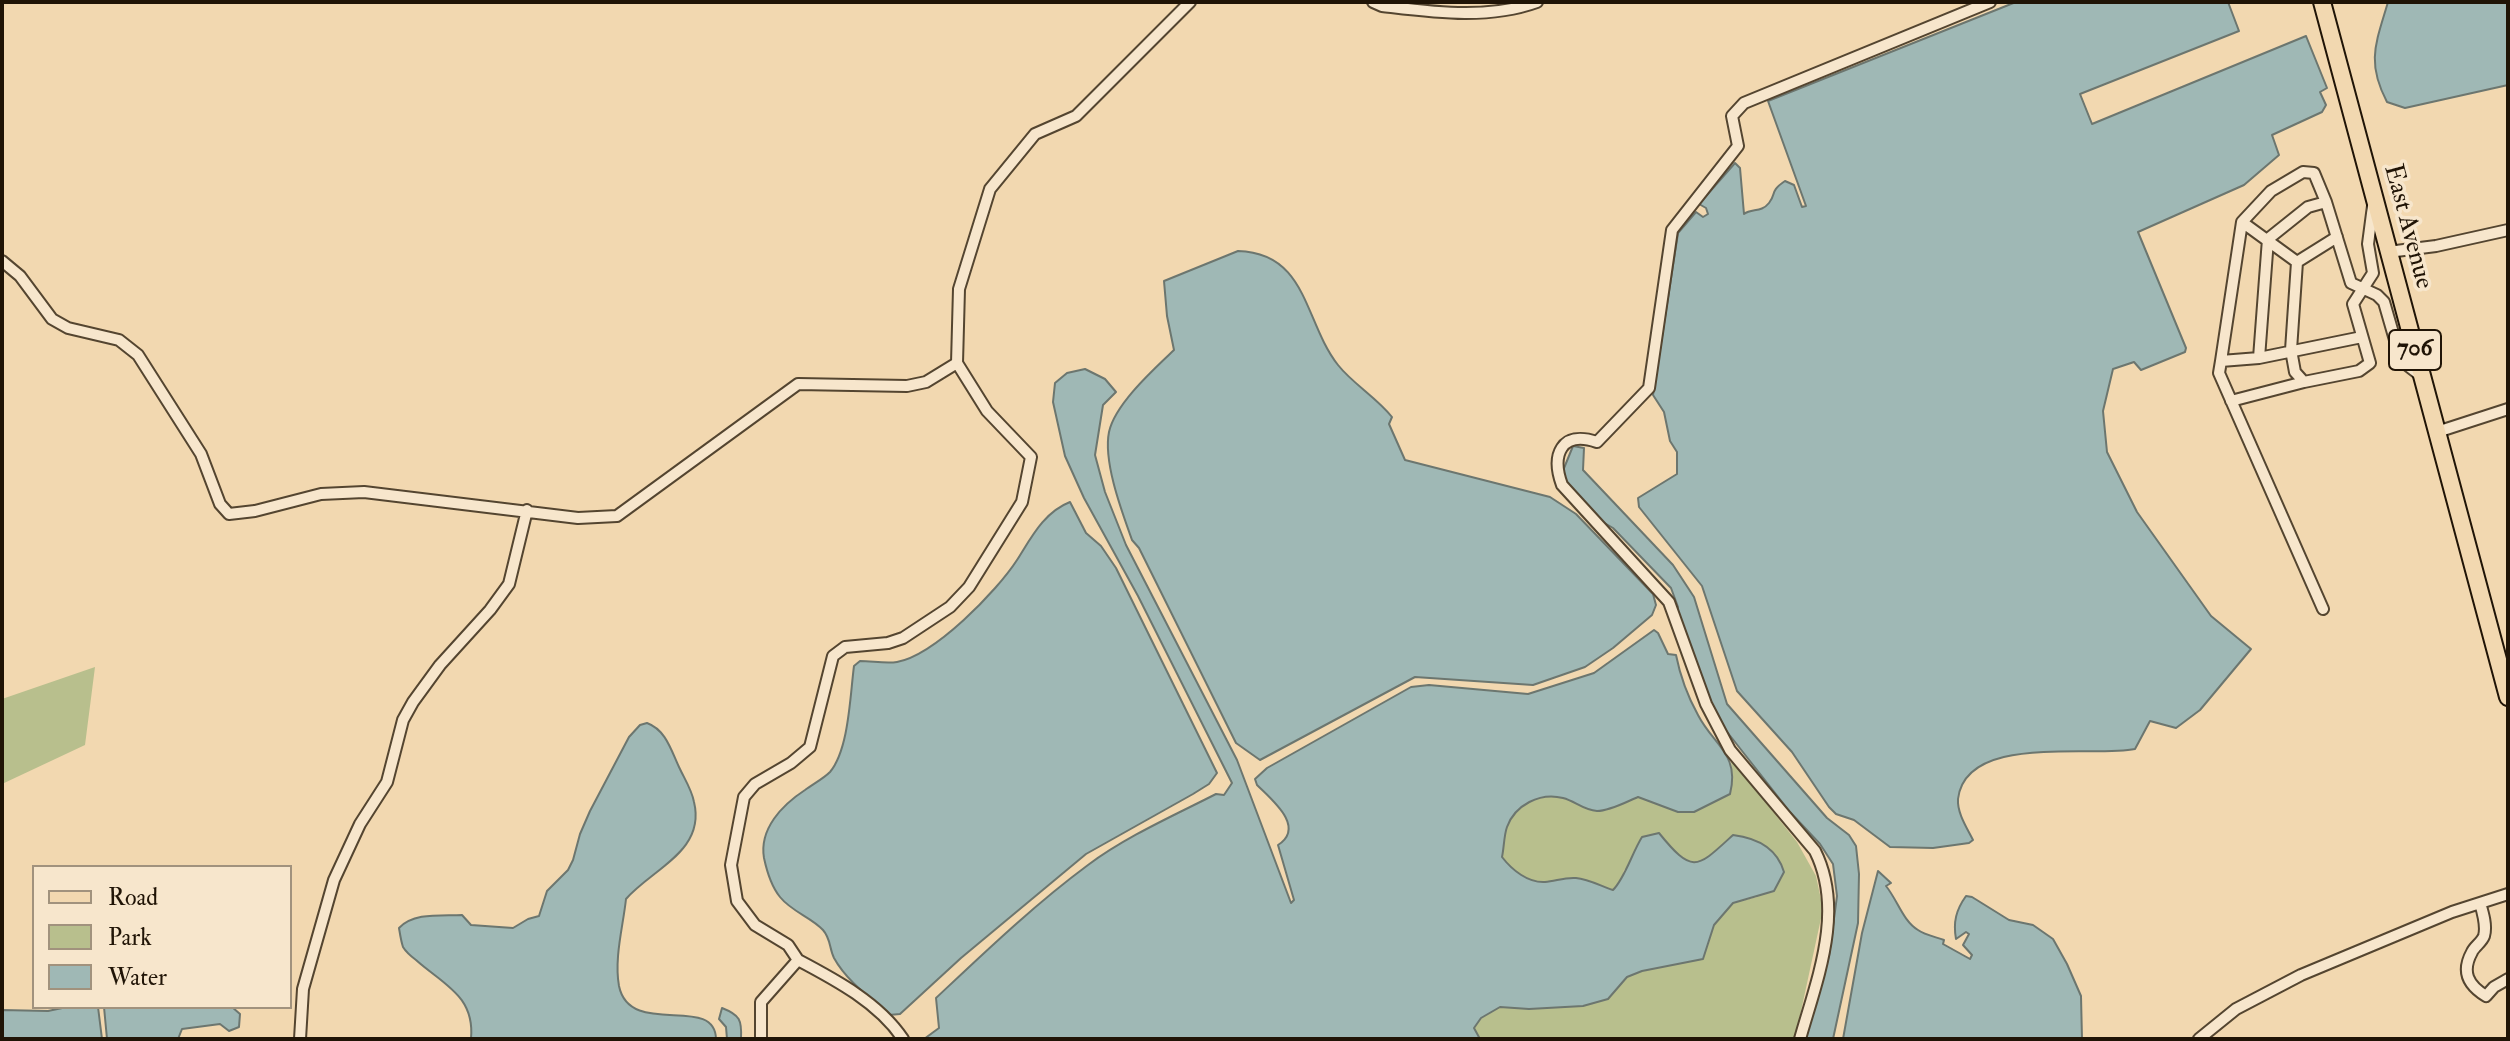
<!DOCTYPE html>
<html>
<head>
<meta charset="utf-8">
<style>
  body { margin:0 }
  #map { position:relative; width:2510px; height:1041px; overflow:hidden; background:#f2d8b0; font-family:"IM FELL Double Pica",serif }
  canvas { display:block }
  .frame { position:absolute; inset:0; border:4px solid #201406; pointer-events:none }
  .legend { position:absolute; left:32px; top:865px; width:260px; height:144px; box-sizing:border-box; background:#f7e6cc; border:2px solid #a1927d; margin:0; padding:10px 14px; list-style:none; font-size:24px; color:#201406 }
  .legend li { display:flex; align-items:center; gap:16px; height:40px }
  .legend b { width:40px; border:2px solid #a1927d }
</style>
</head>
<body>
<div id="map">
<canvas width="2510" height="1041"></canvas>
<div class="frame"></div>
<ul class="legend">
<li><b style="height:10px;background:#f2d8b0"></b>Road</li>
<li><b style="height:22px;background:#b8bf8d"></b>Park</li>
<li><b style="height:22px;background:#9fb8b5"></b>Water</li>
</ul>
</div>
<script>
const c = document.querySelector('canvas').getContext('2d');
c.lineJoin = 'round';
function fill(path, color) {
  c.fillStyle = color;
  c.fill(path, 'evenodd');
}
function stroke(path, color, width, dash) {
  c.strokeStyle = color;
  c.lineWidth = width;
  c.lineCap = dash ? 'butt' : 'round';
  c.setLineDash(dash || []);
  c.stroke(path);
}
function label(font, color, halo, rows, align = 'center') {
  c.font = font + ' "IM FELL Double Pica",serif';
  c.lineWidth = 7;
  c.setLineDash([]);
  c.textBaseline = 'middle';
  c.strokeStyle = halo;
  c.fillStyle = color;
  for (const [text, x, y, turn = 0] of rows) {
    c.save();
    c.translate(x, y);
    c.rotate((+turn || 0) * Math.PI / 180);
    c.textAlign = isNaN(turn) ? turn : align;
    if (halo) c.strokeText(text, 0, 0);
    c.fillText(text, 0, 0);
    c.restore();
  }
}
fill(new Path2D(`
  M 95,667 L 85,745 L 2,784 L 2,699 Z
  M 1731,759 L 1797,842 L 1816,876 L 1823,909 L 1795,1039 L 1480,1039 L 1474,1028 L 1481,1018 L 1500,1007 L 1529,1009 L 1583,1006 L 1608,999 L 1627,977 L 1642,971 L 1703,959 L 1714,925 L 1733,903 L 1757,897 L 1705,861 C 1690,865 1681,859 1671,848 L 1624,870 L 1621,882 L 1613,890 C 1601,886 1588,879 1576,878 C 1565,877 1556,881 1545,882 C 1528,883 1512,870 1502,857 C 1504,848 1504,835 1507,827 C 1515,805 1540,792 1563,798 C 1575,801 1583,810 1597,811 C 1610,811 1626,802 1638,797 L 1678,812 L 1730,794 L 1732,783 Z`), '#b8bf8d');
const water = new Path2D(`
  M 2016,2 L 2228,2 L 2239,31 L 2080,94 L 2092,124 L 2306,36 L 2327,88 L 2320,92 L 2326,105 L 2322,112 L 2272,135 L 2279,155 L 2244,185 L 2138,232 L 2186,348 L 2185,352 L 2141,370 L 2134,362 L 2113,369 L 2103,411 L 2107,452 L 2137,512 L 2211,616 L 2251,649 L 2200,710 L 2176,728 L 2150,721 L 2135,749 C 2091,758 1966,733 1958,799 C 1957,813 1967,828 1973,840 L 1969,843 L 1933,848 L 1890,847 L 1854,820 L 1836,814 L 1829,807 L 1792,752 L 1737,691 L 1702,586 L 1639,507 L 1638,498 L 1677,474 L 1677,452 L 1670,441 L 1664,412 L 1653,395 L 1678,233 L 1696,212 L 1703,217 L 1708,214 L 1706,208 L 1699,204 L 1735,163 L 1740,168 L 1744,214 C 1752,208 1761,213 1769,203 C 1777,193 1769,192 1785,181 L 1794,185 L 1802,207 L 1806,206 L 1768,101 Z
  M 2388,2 L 2508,2 L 2508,85 L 2405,108 L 2387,102 C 2366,62 2376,43 2388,2 Z
  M 1238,251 C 1308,253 1304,322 1338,365 C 1353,384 1376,397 1392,417 L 1389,424 L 1405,460 L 1550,497 L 1576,514 L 1653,594 L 1656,605 L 1652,615 L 1613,648 L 1585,667 L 1533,685 L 1415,677 L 1260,760 L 1236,743 L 1139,548 L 1132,540 C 1122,512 1103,462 1109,432 C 1115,404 1154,369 1174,350 L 1167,316 L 1164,281 Z
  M 1085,369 L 1105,379 L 1116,392 L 1103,405 L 1095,455 L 1105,492 L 1126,545 L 1237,760 L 1291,903 L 1294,900 L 1278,845 C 1306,827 1272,800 1257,785 L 1255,779 L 1267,768 L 1411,687 L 1429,685 L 1528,694 L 1594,673 L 1654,630 L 1658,633 L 1668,654 L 1676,655 C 1680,675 1688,697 1698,715 C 1714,746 1740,754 1730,794 L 1694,812 L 1678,812 L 1638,797 C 1626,802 1610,811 1597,811 C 1583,810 1575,801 1563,798 C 1540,792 1515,805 1507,827 C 1504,835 1504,848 1502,857 C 1512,870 1528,883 1545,882 C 1556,881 1565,877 1576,878 C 1588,879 1601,886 1613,890 C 1625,878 1632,853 1642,837 L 1659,833 C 1693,875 1697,868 1733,835 C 1757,838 1777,848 1784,872 L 1774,891 L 1733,903 L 1714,925 L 1703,959 L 1642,971 L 1627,977 L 1608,999 L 1583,1006 L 1529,1009 L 1500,1007 L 1481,1018 L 1474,1028 L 1480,1039 L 924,1039 L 939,1028 L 936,998 C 985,952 1034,905 1088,865 C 1127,836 1173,816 1216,794 L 1224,795 L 1232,783 L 1138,596 L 1084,498 L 1065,456 L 1053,402 L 1055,383 L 1067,373 Z
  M 1573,446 L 1584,448 L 1583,470 L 1673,565 L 1694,597 L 1727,704 L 1827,818 L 1849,835 L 1856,846 L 1859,874 L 1858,923 L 1833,1039 L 1805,1039 L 1829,956 L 1837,896 L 1833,864 L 1820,844 L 1790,812 L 1713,714 L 1676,618 L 1678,607 L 1671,588 L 1613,528 L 1596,518 L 1560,478 Z
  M 1070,502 L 1086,533 L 1101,546 L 1116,568 L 1217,773 L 1209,784 L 1193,794 L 1086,854 L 961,958 L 900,1014 L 889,1015 C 870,998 846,980 834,958 C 829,948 831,939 823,930 C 811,917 792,912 780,897 C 771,886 767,872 764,858 C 759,829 782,805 805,790 C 813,784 823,779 830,772 C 849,749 850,696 854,666 L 860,661 C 872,661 886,664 897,662 C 935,655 997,591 1017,560 C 1031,538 1044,512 1070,502 Z
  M 647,723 C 666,730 671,750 679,767 C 684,778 692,790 694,802 C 706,851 652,869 626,899 C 623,927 614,958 619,986 C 630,1039 715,993 716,1039 L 471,1039 C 475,996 444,985 416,960 C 412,957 406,952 403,947 C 401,941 400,934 399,928 C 414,912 441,916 462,915 L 471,925 L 513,928 L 528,919 L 539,916 L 547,891 L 568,870 L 573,860 L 580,834 L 590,811 L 629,737 L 640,725 Z
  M 1878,871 L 1891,883 L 1886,886 C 1898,901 1903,921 1918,930 C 1925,935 1936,937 1944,940 L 1943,944 L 1970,959 L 1972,955 L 1963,945 L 1969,934 L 1966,932 L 1956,939 C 1953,922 1956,910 1966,896 L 1972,897 L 2009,920 L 2033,925 L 2053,939 L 2067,964 L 2081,996 L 2082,1039 L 1843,1039 L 1862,933 Z
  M 67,1007 L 98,1007 L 102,1039 L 2,1039 L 2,1010 L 48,1011 Z
  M 104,1007 L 232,1007 L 240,1014 L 239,1027 L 229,1031 L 220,1024 L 182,1029 L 178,1039 L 107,1039 Z
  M 722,1008 C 740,1015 742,1020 741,1039 L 727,1039 L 726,1027 L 719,1019 Z`);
fill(water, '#9fb8b5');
stroke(water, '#6c766f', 2);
const minor = new Path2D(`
  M 1373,2 L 1382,6 C 1433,12 1487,20 1537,2
  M 2242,222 L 2297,262
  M 2337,237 L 2297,262 L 2291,350 L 2295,372 L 2304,382 L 2359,371 L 2370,363 L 2353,304 L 2373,273 L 2368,244 L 2373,206
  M 2388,252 L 2436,246 L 2508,230
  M 2,261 L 20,276 L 52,319 L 68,328 L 119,340 L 138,355 L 201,454 L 220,504 L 229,514 L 255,511 L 321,494 L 364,492 L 578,518 L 617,516 L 798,384 L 907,386 L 926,382 L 957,363 L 959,289 L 990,189 L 1035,134 L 1076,116 L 1190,2
  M 2362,337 L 2259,358 L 2268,239 L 2308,207 L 2326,202 L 2351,283 L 2377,295 L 2384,302 L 2395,340 L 2407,365 L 2420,375
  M 2259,358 L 2221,361 L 2242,222 L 2271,191 L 2303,172 L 2314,173 L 2326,202
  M 2221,361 L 2219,373 L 2323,609
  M 2231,401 L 2304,382
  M 2437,432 L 2508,409
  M 2480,903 C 2483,913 2487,926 2484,936 C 2482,942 2474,947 2472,952 C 2461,972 2468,985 2486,996 L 2494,987 L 2508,979
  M 798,960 C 836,980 879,1003 903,1039
  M 300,1039 L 303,989 L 334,880 L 360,824 L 387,782 L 403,720 L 413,702 L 440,665 L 490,610 L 509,584 L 527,510
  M 761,1039 L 761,1002 L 798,960 L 788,945 L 755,925 L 737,901 L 731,865 L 744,797 L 755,784 L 791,763 L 810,747 L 833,656 L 845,647 L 888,643 L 903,638 L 950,607 L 969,587 L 1022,502 L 1031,457 L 987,411 L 957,363
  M 1800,1039 C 1817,979 1845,911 1815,851 L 1730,750 L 1706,704 L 1669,602 L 1562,485 C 1551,455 1561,430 1597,442 L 1649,388 L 1672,230 L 1738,146 L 1732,116 L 1744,103 L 1990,2
  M 2199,1039 L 2236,1009 L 2301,975 L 2452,912 L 2508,894`);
const primary = new Path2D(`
  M 2322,2 L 2508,697`);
stroke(minor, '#544530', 14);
stroke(primary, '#201406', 20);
stroke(minor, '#f7e6cc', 10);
stroke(primary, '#f2d8b0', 16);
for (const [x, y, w] of [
  [2415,350,52]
]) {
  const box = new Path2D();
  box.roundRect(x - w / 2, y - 20, w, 40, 6);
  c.fillStyle = '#f7e6cc';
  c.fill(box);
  stroke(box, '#201406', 2);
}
label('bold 24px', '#201406', null, [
  ["706",2415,350]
]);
label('26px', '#201406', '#f7e6cc', [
  ["East Avenue",2407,227,75]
]);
</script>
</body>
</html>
